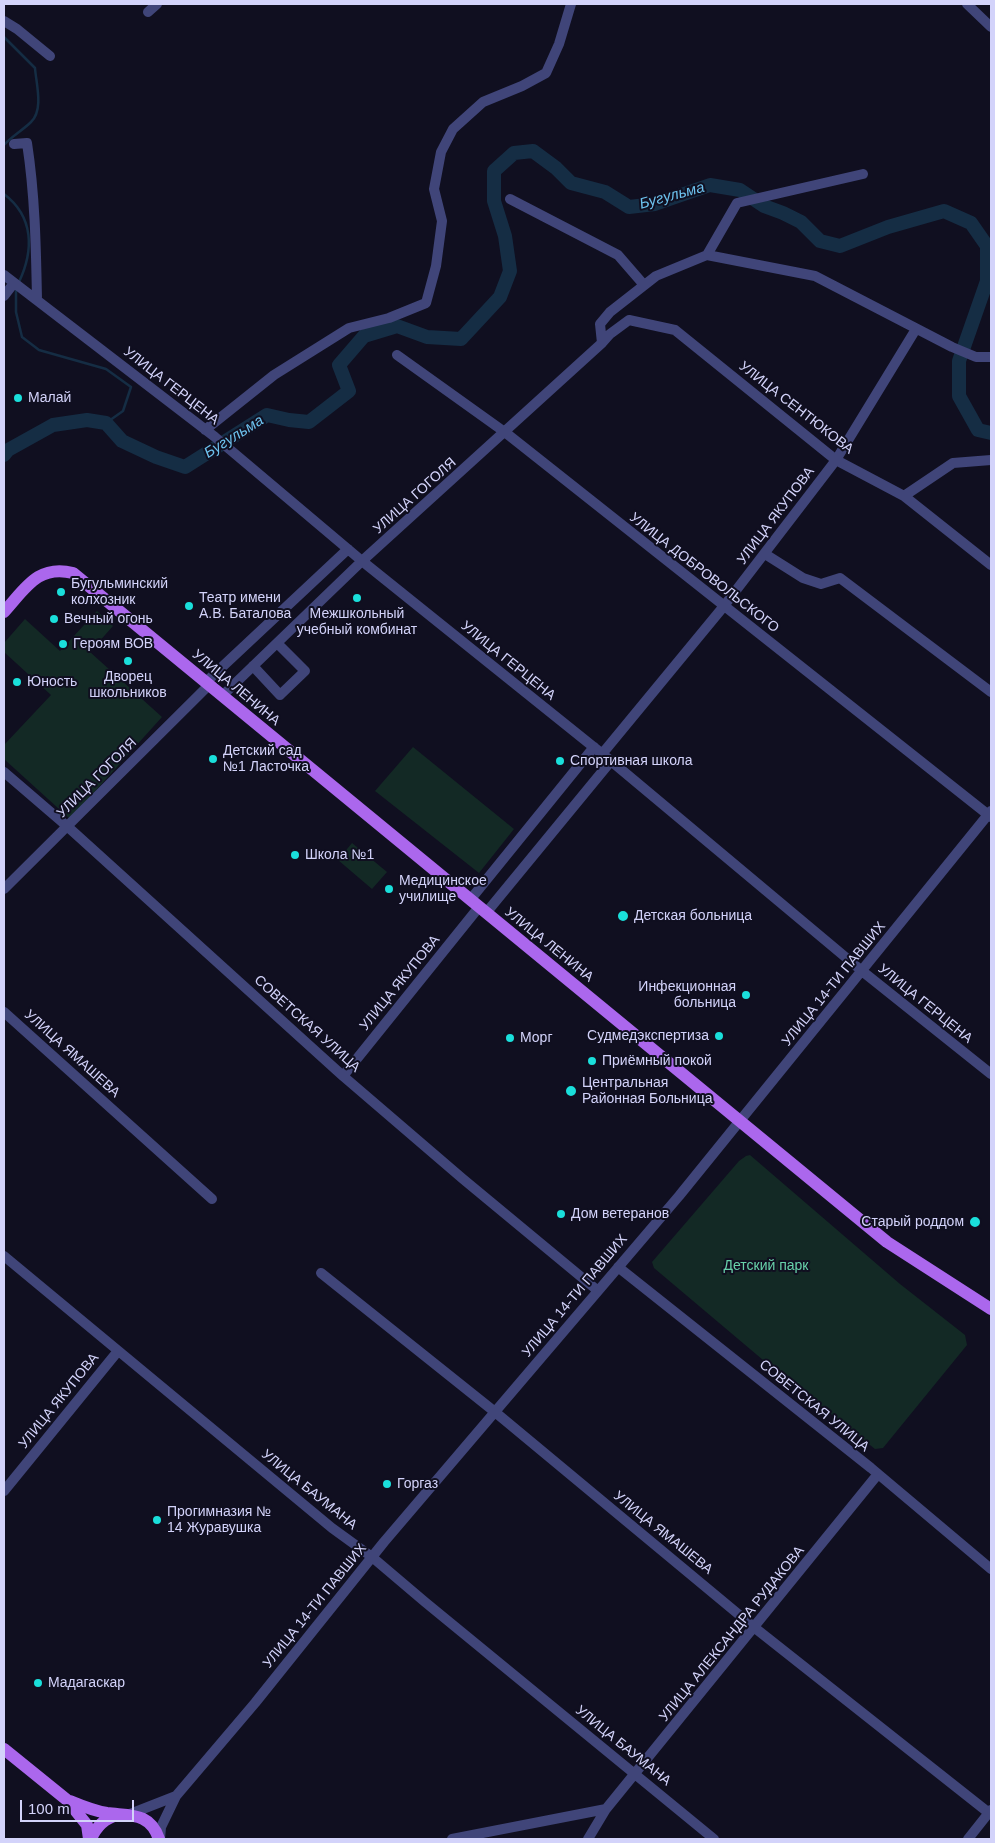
<!DOCTYPE html>
<html>
<head>
<meta charset="utf-8">
<style>
  body { margin:0 }
  #map { position:relative; width:995px; height:1843px; overflow:hidden; background:#100f20; font-family:Arial,sans-serif }
  canvas { display:block }
  .frame { position:absolute; inset:0; border:5px solid #d3d3fa; pointer-events:none }
  .scale { position:absolute; left:20px; top:1800px; width:114px; height:22px; box-sizing:border-box; border:2px solid #d3d3fa; border-top:0; padding-left:6px; font-size:15px; line-height:18px; white-space:nowrap; color:#d3d3fa; -webkit-text-stroke:4px #100f20; paint-order:stroke }
</style>
</head>
<body>
<div id="map">
<canvas width="995" height="1843"></canvas>
<div class="frame"></div>
<div class="scale">100 m</div>
</div>
<script>
const c = document.querySelector('canvas').getContext('2d');
c.lineJoin = 'round';
function fill(path, color) {
  c.fillStyle = color;
  c.fill(path, 'evenodd');
}
function stroke(path, color, width, dash) {
  c.strokeStyle = color;
  c.lineWidth = width;
  c.lineCap = dash ? 'butt' : 'round';
  c.setLineDash(dash || []);
  c.stroke(path);
}
function label(font, color, halo, rows, align = 'center') {
  c.font = font + ' Arial,sans-serif';
  c.lineWidth = 4;
  c.setLineDash([]);
  c.textBaseline = 'middle';
  c.strokeStyle = halo;
  c.fillStyle = color;
  for (const [text, x, y, turn = 0] of rows) {
    c.save();
    c.translate(x, y);
    c.rotate((+turn || 0) * Math.PI / 180);
    c.textAlign = isNaN(turn) ? turn : align;
    if (halo) c.strokeText(text, 0, 0);
    c.fillText(text, 0, 0);
    c.restore();
  }
}
fill(new Path2D(`
  M 97,611 L 113,626 L 90,652 L 162,717 L 70,819 L 4,759 L 4,745 L 51,695 L 4,652 L 4,643 L 25,619 L 60,651 Z
  M 413,747 L 514,829 L 479,873 L 375,791 Z
  M 352,843 L 387,872 L 372,889 L 338,860 Z
  M 750,1155 L 900,1284 L 965,1335 L 967,1345 L 883,1448 L 875,1449 L 763,1360 L 654,1268 L 652,1262 L 739,1161 L 746,1156 Z`), '#132925');
stroke(new Path2D(`
  M 4,37 L 35,68 C 36,83 44,110 31,122 C 23,130 12,136 4,145
  M 4,194 C 34,217 34,250 19,282
  M 16,289 L 16,312 L 22,337 L 39,350 L 106,369 L 131,387 L 123,411 L 106,423`), '#152d44', 2.5);
stroke(new Path2D(`
  M 4,455 L 8,450 L 53,425 L 87,420 L 106,423 L 122,441 L 156,457 L 185,467 L 267,415 L 289,420 L 309,422 L 349,391 L 339,365 L 364,336 L 397,326 L 427,337 L 461,339 L 500,297 L 510,271 L 505,236 L 494,201 L 494,171 L 514,153 L 533,151 L 556,168 L 571,183 L 605,192 L 629,207 L 655,204 L 710,185 L 740,190 L 764,206 L 783,213 L 801,222 L 820,241 L 840,246 L 888,227 L 944,211 L 971,223 L 987,246 L 987,281 L 959,361 L 959,396 L 978,430 L 991,433`), '#152d44', 14);
stroke(new Path2D(`
  M 967,4 L 991,27
  M 148,12 L 157,4
  M 4,21 L 17,29 L 50,56
  M 14,144 L 27,143 C 35,195 36,247 37,299
  M 510,199 L 618,255 L 644,285
  M 707,255 L 737,203 L 863,174
  M 4,275 L 215,437 L 362,561 L 611,761 L 862,971 L 991,1074
  M 4,296 L 14,283
  M 602,343 L 600,324 L 610,312 L 656,276 L 707,255 L 815,276 L 952,347 L 976,357 L 991,357
  M 397,355 L 506,433 L 991,817
  M 205,430 L 274,375 L 349,328 L 389,318 L 426,303 L 436,266 L 442,221 L 434,189 L 441,152 L 453,129 L 483,102 L 522,86 L 546,73 L 559,44 L 571,4
  M 904,496 L 953,463 L 991,460
  M 765,554 L 803,578 L 821,584 L 840,578 L 991,692
  M 253,666 L 280,695 L 305,671 L 277,643
  M 206,682 L 348,549
  M 222,696 L 362,561 L 602,343 L 610,334 L 629,320 L 675,330 L 836,460 L 904,496 L 991,565
  M 602,754 L 724,606 L 836,460 L 916,329
  M 4,772 L 68,827 L 343,1076 L 463,1179 L 597,1290
  M 4,889 L 209,685
  M 470,900 L 594,747
  M 486,913 L 611,761
  M 4,1012 L 212,1199
  M 343,1076 L 479,907
  M 4,1256 L 332,1528 L 372,1557 L 425,1602 L 714,1839
  M 618,1267 L 871,1468 L 991,1569
  M 321,1273 L 495,1412 L 755,1628 L 989,1813
  M 4,1491 L 118,1351
  M 130,1814 L 176,1796
  M 160,1839 L 161,1827 L 176,1796 L 255,1703 L 384,1542 L 679,1196 L 991,811
  M 452,1839 L 606,1809
  M 588,1839 L 606,1809 L 878,1474
  M 968,1839 L 991,1810`), '#404579', 10);
stroke(new Path2D(`
  M 4,612 C 25,589 38,564 73,573 L 887,1242 L 991,1309
  M 4,1749 L 67,1800 L 87,1825 L 89,1839
  M 70,1801 C 82,1806 94,1811 107,1813 C 130,1816 150,1812 159,1839
  M 91,1839 C 96,1827 105,1818 118,1815`), '#ab67ed', 12);
for (const [x, y, r, color] of [
  [18,398,5,"#1adfdb"],
  [61,592,5,"#1adfdb"],
  [357,598,5,"#1adfdb"],
  [189,606,5,"#1adfdb"],
  [54,619,5,"#1adfdb"],
  [63,644,5,"#1adfdb"],
  [128,661,5,"#1adfdb"],
  [17,682,5,"#1adfdb"],
  [213,759,5,"#1adfdb"],
  [560,761,5,"#1adfdb"],
  [295,855,5,"#1adfdb"],
  [389,889,5,"#1adfdb"],
  [623,916,6,"#1adfdb"],
  [746,995,5,"#1adfdb"],
  [719,1036,5,"#1adfdb"],
  [510,1038,5,"#1adfdb"],
  [592,1061,5,"#1adfdb"],
  [571,1091,6,"#1adfdb"],
  [561,1214,5,"#1adfdb"],
  [975,1222,6,"#1adfdb"],
  [387,1484,5,"#1adfdb"],
  [157,1520,5,"#1adfdb"],
  [38,1683,5,"#1adfdb"]
]) {
  const dot = new Path2D();
  dot.arc(x, y, r, 0, 2 * Math.PI);
  c.fillStyle = color;
  c.fill(dot);
  stroke(dot, '#100f20', 2);
}
label('14px', '#d3d3fa', '#100f20', [
  ["УЛИЦА ГЕРЦЕНА",171,386,38],
  ["УЛИЦА СЕНТЮКОВА",796,408,38],
  ["УЛИЦА ГОГОЛЯ",415,496,-42],
  ["УЛИЦА ЯКУПОВА",776,516,-53],
  ["УЛИЦА ДОБРОВОЛЬСКОГО",704,573,38],
  ["УЛИЦА ГЕРЦЕНА",508,661,39],
  ["УЛИЦА ЛЕНИНА",236,688,40],
  ["УЛИЦА ГОГОЛЯ",97,778,-45],
  ["УЛИЦА ЛЕНИНА",549,945,39],
  ["УЛИЦА ЯКУПОВА",400,983,-51],
  ["УЛИЦА 14-ТИ ПАВШИХ",834,984,-51],
  ["УЛИЦА ГЕРЦЕНА",925,1004,39],
  ["СОВЕТСКАЯ УЛИЦА",307,1024,42],
  ["УЛИЦА ЯМАШЕВА",72,1054,42],
  ["УЛИЦА 14-ТИ ПАВШИХ",575,1296,-50],
  ["УЛИЦА ЯКУПОВА",59,1401,-51],
  ["СОВЕТСКАЯ УЛИЦА",814,1406,39],
  ["УЛИЦА БАУМАНА",309,1490,39],
  ["УЛИЦА ЯМАШЕВА",663,1533,39],
  ["УЛИЦА 14-ТИ ПАВШИХ",315,1606,-51],
  ["УЛИЦА АЛЕКСАНДРА РУДАКОВА",732,1634,-51],
  ["УЛИЦА БАУМАНА",623,1746,39]
]);
label('14px', '#d3d3fa', '#100f20', [
  ["Малай",28,398],
  ["Бугульминский",71,584],
  ["колхозник",71,600],
  ["Театр имени",199,598],
  ["А.В. Баталова",199,614],
  ["Межшкольный",357,614,"center"],
  ["учебный комбинат",357,630,"center"],
  ["Вечный огонь",64,619],
  ["Героям ВОВ",73,644],
  ["Дворец",128,677,"center"],
  ["школьников",128,693,"center"],
  ["Юность",27,682],
  ["Детский сад",223,751],
  ["№1 Ласточка",223,767],
  ["Спортивная школа",570,761],
  ["Школа №1",305,855],
  ["Медицинское",399,881],
  ["училище",399,897],
  ["Детская больница",634,916],
  ["Инфекционная",736,987,"right"],
  ["больница",736,1003,"right"],
  ["Судмедэкспертиза",709,1036,"right"],
  ["Морг",520,1038],
  ["Приёмный покой",602,1061],
  ["Центральная",582,1083],
  ["Районная Больница",582,1099],
  ["Дом ветеранов",571,1214],
  ["Старый роддом",964,1222,"right"],
  ["Горгаз",397,1484],
  ["Прогимназия №",167,1512],
  ["14 Журавушка",167,1528],
  ["Мадагаскар",48,1683]
], 'left');
label('14px', '#68d1aa', '#100f20', [
  ["Детский парк",766,1266]
]);
label('italic 15px', '#6dc2ee', '#100f20', [
  ["Бугульма",672,196,-15],
  ["Бугульма",234,437,-32]
]);
</script>
</body>
</html>
